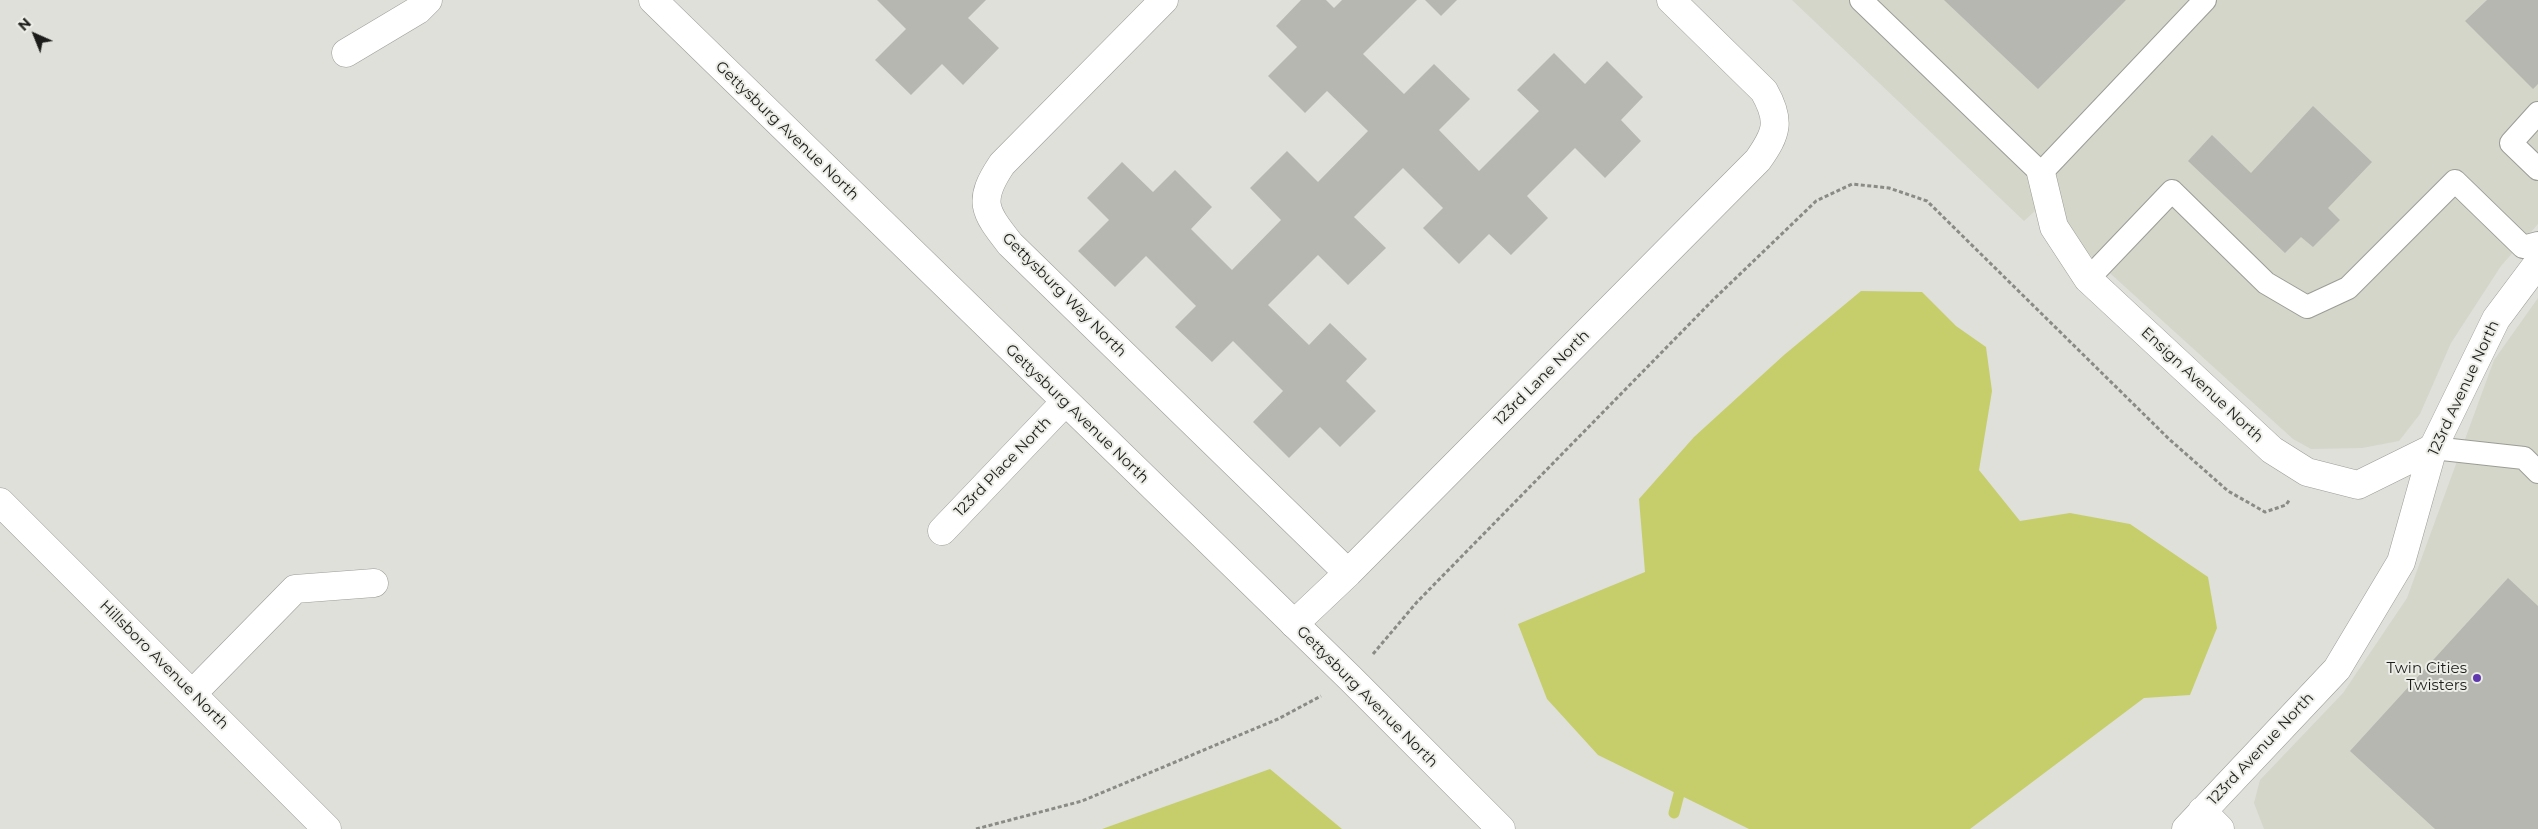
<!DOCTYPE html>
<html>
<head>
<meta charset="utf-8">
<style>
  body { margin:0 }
  #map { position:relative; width:2538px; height:829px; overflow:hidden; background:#dfe0da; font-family:Montserrat,sans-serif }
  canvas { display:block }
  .north { position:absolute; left:10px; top:10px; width:50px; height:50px; -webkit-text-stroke:4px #ecede7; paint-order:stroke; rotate:316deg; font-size:14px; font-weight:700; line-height:20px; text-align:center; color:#1c1c1a }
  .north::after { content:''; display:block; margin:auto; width:18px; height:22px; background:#1c1c1a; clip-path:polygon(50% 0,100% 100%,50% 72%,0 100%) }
</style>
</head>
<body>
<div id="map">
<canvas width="2538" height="829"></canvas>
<div class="north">N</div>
</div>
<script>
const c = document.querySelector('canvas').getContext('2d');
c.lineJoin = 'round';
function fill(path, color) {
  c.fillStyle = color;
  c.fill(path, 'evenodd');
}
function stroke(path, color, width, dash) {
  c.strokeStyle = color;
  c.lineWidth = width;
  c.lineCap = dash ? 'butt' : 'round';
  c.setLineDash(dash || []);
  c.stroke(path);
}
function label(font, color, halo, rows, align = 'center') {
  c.font = font + ' Montserrat,sans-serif';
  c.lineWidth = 4;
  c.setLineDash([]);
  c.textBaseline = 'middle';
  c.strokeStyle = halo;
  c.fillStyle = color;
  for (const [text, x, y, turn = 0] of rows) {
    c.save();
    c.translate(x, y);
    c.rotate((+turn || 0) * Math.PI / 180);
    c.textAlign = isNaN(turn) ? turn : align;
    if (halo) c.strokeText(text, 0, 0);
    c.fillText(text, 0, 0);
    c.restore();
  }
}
fill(new Path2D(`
  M 1792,0 L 2538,0 L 2538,224 L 2501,266 L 2451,343 L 2420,414 L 2399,441 L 2362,448 L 2311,449 L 2293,439 L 2038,208 L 2024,221 Z
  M 2538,298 L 2538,829 L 2264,829 L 2254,803 L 2260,780 L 2343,693 L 2407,598 L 2494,360 Z`), '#d4d6c9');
fill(new Path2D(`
  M 1861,291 L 1922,292 L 1956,326 L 1986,347 L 1992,391 L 1979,470 L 2020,521 L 2070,513 L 2130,524 L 2208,577 L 2217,628 L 2190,695 L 2144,698 L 1970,829 L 1749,829 L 1598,755 L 1547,699 L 1518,624 L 1645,572 L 1639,499 L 1694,437 L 1784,355 Z
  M 1270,769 L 1342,829 L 1102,829 Z`), '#c6ce6b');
stroke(new Path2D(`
  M 1674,813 L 1679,794`), '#c6ce6b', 11);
fill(new Path2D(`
  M 877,0 L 986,0 L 968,18 L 999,48 L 963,85 L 942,64 L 911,95 L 875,60 L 906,29 Z
  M 1301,0 L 1326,0 L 1334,8 L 1342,0 L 1417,0 L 1363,54 L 1404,94 L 1434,64 L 1470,99 L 1439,130 L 1479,171 L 1539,111 L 1517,90 L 1554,53 L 1585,84 L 1607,61 L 1643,97 L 1621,120 L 1641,141 L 1605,178 L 1575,148 L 1527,196 L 1548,218 L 1511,255 L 1489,234 L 1459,264 L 1423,228 L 1443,208 L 1403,168 L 1354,217 L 1386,248 L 1348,285 L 1318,255 L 1268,305 L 1309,345 L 1330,323 L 1367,359 L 1346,381 L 1376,411 L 1340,447 L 1320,427 L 1289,458 L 1253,422 L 1283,391 L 1233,341 L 1212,362 L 1175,327 L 1196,306 L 1146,256 L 1115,287 L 1078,251 L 1109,220 L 1087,198 L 1122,162 L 1153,192 L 1175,170 L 1212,207 L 1191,229 L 1232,270 L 1281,220 L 1250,188 L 1287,151 L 1318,182 L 1368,131 L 1327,91 L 1305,113 L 1268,76 L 1297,47 L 1276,26 Z
  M 1425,0 L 1457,0 L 1441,16 Z
  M 1944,0 L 2126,0 L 2038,89 Z
  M 2487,0 L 2538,0 L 2538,84 L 2533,89 L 2465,21 Z
  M 2313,106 L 2372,162 L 2328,208 L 2340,220 L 2313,247 L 2301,237 L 2285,253 L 2188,161 L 2212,135 L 2251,173 Z
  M 2508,578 L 2538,606 L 2538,829 L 2435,829 L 2350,751 Z`), '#b6b7b1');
const lane = new Path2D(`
  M 1861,0 L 2041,173 L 2205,0
  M 2538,113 L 2511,143 L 2538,169
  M 2088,279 L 2172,191 L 2266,283 L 2307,307 L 2348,288 L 2455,181 L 2523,247 L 2538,243
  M 2433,448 L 2524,458 L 2538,472`);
const street = new Path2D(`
  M 1164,0 L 1002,164 C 977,201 984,211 1010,244 L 1348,573
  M 346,53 L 418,10 L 428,0
  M 2041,173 L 2054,227 L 2088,279 L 2272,450 L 2307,472 L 2358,485 L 2433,448
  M 0,502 L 327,829
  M 942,531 L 1065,402
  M 1294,624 L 1348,573 L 1758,160 C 1777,133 1781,121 1764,91 L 1671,0
  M 193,693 L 295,589 L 374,583`);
const secondary = new Path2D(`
  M 653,0 L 1349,677 L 1501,829
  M 2202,811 L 2220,829
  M 2186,829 L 2337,669 L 2401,562 L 2433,448 L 2496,319 L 2538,263`);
stroke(lane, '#9c9c97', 24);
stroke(street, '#9c9c97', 29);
stroke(secondary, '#9c9c97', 29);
stroke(new Path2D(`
  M 1373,654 L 1417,602 L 1713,300 L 1816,201 L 1852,184 L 1889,188 L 1927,201 L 2169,439 L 2228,491 L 2265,512 L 2286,505 L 2290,499
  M 976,829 L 1082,801 L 1278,719 L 1321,696`), '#8a8a86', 3, [4, 2.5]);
stroke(lane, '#fff', 22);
stroke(street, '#fff', 28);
stroke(secondary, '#fff', 28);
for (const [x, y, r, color] of [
  [2477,678,5,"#5f38b0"]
]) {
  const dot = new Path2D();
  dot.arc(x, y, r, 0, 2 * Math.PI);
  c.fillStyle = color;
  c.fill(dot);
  stroke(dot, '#ecede7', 2);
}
label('15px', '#1c1c1a', '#ecede7', [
  ["Gettysburg Avenue North",787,131,44],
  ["Gettysburg Way North",1064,295,45],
  ["123rd Lane North",1542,378,-45],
  ["Ensign Avenue North",2202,385,43],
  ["123rd Avenue North",2464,388,-65],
  ["Gettysburg Avenue North",1077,414,44],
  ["123rd Place North",1003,467,-46],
  ["Hillsboro Avenue North",164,665,45],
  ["Gettysburg Avenue North",1367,697,45],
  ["123rd Avenue North",2261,749,-47]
]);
label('15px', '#1c1c1a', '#ecede7', [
  ["Twin Cities",2467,669],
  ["Twisters",2467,686]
], 'right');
</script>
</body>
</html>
